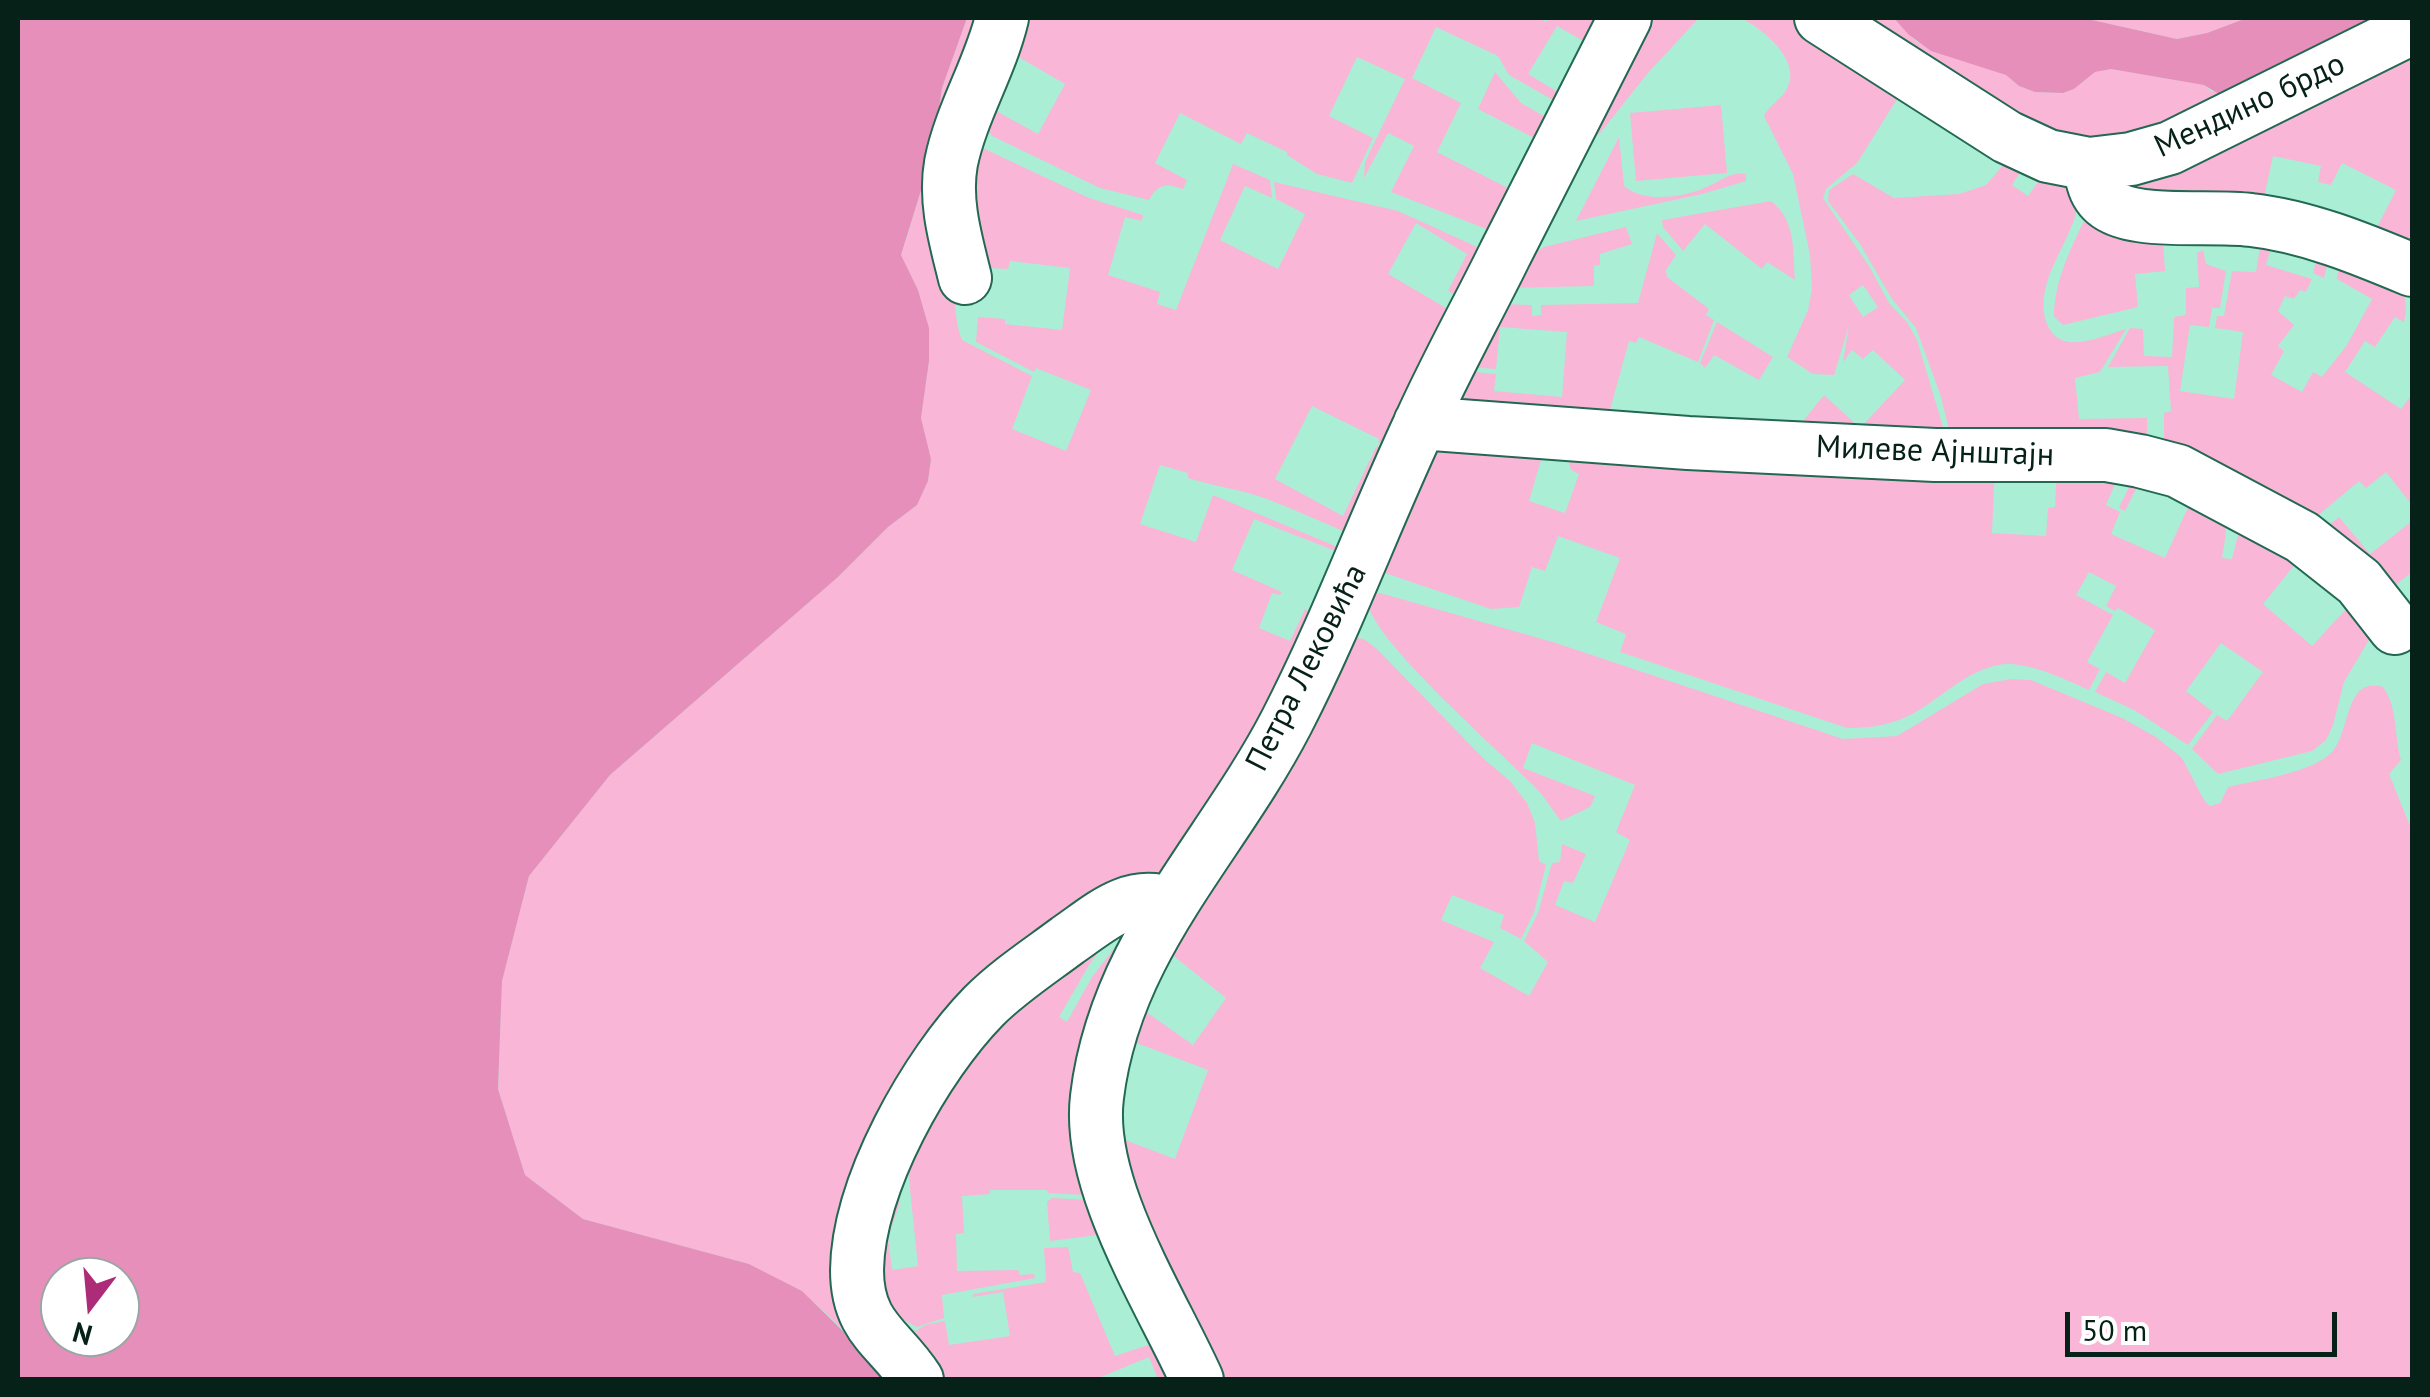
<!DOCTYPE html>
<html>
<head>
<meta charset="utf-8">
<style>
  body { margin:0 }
  #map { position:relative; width:2430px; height:1397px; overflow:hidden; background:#aaefd5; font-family:"PT Sans",sans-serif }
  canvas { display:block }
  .frame { position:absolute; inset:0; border:20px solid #052118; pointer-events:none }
  .north { position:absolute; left:40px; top:1257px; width:100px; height:100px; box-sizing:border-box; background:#fff; border:2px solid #9ba6a3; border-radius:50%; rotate:196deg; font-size:28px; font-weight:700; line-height:40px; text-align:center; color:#052118 }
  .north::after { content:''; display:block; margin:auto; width:35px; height:45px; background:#ad2c78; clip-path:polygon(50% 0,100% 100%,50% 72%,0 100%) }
  .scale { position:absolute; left:2065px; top:1312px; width:272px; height:45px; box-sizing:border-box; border:5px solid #052118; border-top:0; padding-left:12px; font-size:30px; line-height:35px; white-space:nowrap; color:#052118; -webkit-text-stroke:8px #fff; paint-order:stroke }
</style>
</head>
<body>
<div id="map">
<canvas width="2430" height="1397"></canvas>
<div class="frame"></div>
<div class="north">N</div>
<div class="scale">50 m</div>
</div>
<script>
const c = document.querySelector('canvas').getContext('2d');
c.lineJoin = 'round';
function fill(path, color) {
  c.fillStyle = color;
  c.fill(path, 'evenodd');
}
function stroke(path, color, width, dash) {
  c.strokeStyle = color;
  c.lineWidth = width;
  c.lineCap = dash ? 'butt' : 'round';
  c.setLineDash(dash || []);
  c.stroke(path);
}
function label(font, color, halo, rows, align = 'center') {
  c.font = font + ' "PT Sans",sans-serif';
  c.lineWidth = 8;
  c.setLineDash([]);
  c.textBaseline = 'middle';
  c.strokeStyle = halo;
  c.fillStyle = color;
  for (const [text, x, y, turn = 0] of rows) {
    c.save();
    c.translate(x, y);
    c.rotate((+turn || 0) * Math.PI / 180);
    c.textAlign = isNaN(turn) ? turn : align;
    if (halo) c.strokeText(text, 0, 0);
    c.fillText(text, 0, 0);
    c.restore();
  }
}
fill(new Path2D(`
  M 967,18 L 994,18 C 984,58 963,94 951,134 C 937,181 945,224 952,272 C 955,294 954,320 962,340 L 1032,376 L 1012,429 L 1066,451 L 1091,390 L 1036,368 L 1034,372 L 976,342 L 978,317 L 1005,319 L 1005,324 L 1062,330 L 1070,268 L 1010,261 L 1008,269 L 974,267 C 953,231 951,184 964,144 L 970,142 L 1089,198 L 1143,215 L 1142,221 L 1125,217 L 1108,275 L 1160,292 L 1157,304 L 1176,310 L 1233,164 L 1270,180 L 1272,198 L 1245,186 L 1220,240 L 1278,269 L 1305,214 L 1276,199 L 1274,182 L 1398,211 L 1486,251 L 1461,299 L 1448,291 L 1467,254 L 1416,223 L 1388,274 L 1453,312 L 1394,437 L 1378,443 L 1379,439 L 1312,406 L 1275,479 L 1343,516 L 1376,447 L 1391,443 L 1353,535 C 1324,523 1294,509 1264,498 C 1239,489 1213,486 1188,478 L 1188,473 L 1160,465 L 1140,524 L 1196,542 L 1213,495 L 1340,548 L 1338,552 L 1254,519 L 1232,570 L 1282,592 L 1280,595 L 1272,593 L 1259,628 L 1290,641 L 1305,609 L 1317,616 L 1268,720 L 1180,856 L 1157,878 L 1077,925 L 1018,969 L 958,1024 L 920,1078 L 865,1193 L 849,1262 L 848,1277 L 857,1316 L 866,1333 L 893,1362 L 878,1363 L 802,1291 L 749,1264 L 583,1219 L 525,1175 L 498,1089 L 502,980 L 529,876 L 610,775 L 838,577 L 888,527 L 917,505 L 928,481 L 931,459 L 921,418 L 929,361 L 929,328 L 918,290 L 901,256 L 932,155 L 942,88 Z
  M 1009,18 L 1539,18 L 1546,22 L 1549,18 L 1594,18 L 1585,42 L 1557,26 L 1528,74 L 1561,94 L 1555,101 L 1509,75 L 1498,56 L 1436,27 L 1412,78 L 1461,103 L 1437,152 L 1514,191 L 1494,232 L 1391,192 L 1414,146 L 1388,133 L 1364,178 L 1365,162 L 1405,79 L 1357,57 L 1329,116 L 1373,138 L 1352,183 L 1317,174 L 1287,155 L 1287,152 L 1247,133 L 1241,144 L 1180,113 L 1155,163 L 1187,180 L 1183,189 C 1166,183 1158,184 1149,200 L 1100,188 L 992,136 L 983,125 L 989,107 L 1038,134 L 1065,84 L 1017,56 Z
  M 1647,18 L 1699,18 L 1647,74 L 1601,132 L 1584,146 Z
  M 1742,18 L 1793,18 L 1904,88 L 1857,163 L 1826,189 L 1823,198 L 1869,266 L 1889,303 L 1907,322 L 1917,340 L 1944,430 L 1956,446 L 1913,446 L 1811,436 L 1802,428 L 1804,420 L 1824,395 L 1860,428 L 1905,380 L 1873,350 L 1863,359 L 1852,350 L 1843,362 L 1849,325 L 1834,375 L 1813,374 L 1787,357 L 1808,310 L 1812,289 L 1810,255 L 1793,174 L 1764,116 C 1769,106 1778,101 1785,92 C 1805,63 1765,31 1742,18 ZM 1863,285 L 1878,307 L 1863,317 L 1849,295 Z
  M 1855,18 L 1894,18 L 1917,42 L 2006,75 L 2019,86 L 2035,92 L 2063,93 L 2074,89 L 2095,72 L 2111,69 L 2205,85 L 2211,91 L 2230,94 L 2143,140 L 2050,137 Z
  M 2083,18 L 2247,18 L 2207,33 L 2177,39 Z
  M 2412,47 L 2412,262 L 2375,231 L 2396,190 L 2342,163 L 2331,185 L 2318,182 L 2321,166 L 2273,156 L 2261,211 L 2110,185 Z
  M 1495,72 L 1521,103 L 1549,119 L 1538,140 L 1478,109 Z
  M 1721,105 L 1727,173 L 1636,181 L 1630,113 Z
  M 1619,137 L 1624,186 C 1645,204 1686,197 1709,186 C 1722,180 1732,171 1746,174 L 1746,181 L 1702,194 L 1576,221 Z
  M 2010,157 L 2026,163 L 2012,185 L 2028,196 L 2044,173 L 2077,188 C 2086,230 2032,273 2046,321 C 2058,358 2099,337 2126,329 L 2100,372 L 2075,378 L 2079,419 L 2147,418 L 2147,451 L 1949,430 L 1941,397 L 1916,328 L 1892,299 L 1860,244 L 1828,201 L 1829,190 L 1853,174 L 1894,198 L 1959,194 L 1986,185 Z
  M 1771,201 C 1796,220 1793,251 1795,280 L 1767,262 L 1762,269 L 1705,224 L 1683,251 L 1663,227 L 1662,220 Z
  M 2091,206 L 2162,225 L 2165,271 L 2135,274 L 2138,307 L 2063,325 L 2054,316 C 2054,278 2075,240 2091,206 Z
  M 1626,227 L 1632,244 L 1600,254 L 1600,265 L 1594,266 L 1594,286 L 1507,288 L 1530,255 L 1544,247 Z
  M 2242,229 L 2272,232 L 2331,249 L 2324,278 L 2313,273 L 2320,246 L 2275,235 L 2266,265 L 2312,279 L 2306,292 L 2300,290 L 2294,299 L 2285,296 L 2278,311 L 2294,325 L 2278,346 L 2284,351 L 2271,375 L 2302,392 L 2313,372 L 2322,377 L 2347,345 L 2372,299 L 2337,279 L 2341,252 C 2374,265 2416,278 2404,322 L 2395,317 L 2375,347 L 2365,341 L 2345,372 L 2401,409 L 2412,394 L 2412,505 L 2386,472 L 2366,488 L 2359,481 L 2302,529 L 2164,452 L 2164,413 L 2171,411 L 2168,366 L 2108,367 L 2130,328 L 2143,329 L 2144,356 L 2172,357 L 2174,317 L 2186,315 L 2186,288 L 2199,287 L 2197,253 L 2203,250 L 2206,264 L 2226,271 L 2220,308 L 2212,308 L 2209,327 L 2190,325 L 2180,391 L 2234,399 L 2243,332 L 2215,328 L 2217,316 L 2224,316 L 2232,271 L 2256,272 L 2262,234 L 2234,231 Z
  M 1657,233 L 1676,255 L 1666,270 L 1667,277 L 1709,309 L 1706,315 L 1714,320 L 1698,362 L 1639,337 L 1636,343 L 1629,341 L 1605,428 L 1449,412 L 1465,371 L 1496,374 L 1494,391 L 1562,397 L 1567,332 L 1500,327 L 1496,369 L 1467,367 L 1499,304 L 1532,305 L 1532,316 L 1541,315 L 1541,305 L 1638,303 Z
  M 1717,322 L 1773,357 L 1759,380 L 1714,355 L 1705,368 L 1700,363 Z
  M 1480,435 L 1527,437 L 1545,446 L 1529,501 L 1565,513 L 1579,474 L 1571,470 L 1566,451 L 1577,443 L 1657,452 L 1803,454 L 1995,466 L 1992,533 L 2046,536 L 2048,508 L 2055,507 L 2057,463 L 2107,464 L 2122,468 L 2106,505 L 2120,512 L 2111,534 L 2165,558 L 2194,494 L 2144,473 L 2125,511 L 2119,508 L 2136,472 C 2160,465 2217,492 2224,518 C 2228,530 2224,545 2222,558 L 2232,559 L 2238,535 L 2238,510 L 2316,558 L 2306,569 L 2296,563 L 2263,604 L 2312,646 L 2358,596 L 2370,616 L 2370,638 L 2344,682 L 2333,725 L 2326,740 L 2312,751 L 2218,774 L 2192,749 L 2217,715 L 2227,721 L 2263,672 L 2221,643 L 2186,691 L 2213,712 L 2188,745 L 2134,710 L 2095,692 L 2106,672 L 2125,683 L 2155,630 L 2118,608 L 2115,611 L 2106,606 L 2116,586 L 2089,572 L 2076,595 L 2113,615 L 2087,662 L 2100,669 L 2089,690 C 2064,679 2036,665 2009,664 C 1973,664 1943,697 1914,713 C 1892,725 1872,728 1847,728 L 1620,652 L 1626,634 L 1596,622 L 1620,558 L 1558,536 L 1545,571 L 1532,567 L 1519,607 L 1491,609 L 1385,573 L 1381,568 L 1382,560 L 1429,447 L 1443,436 Z
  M 2339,517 L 2370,554 L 2412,521 L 2412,572 L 2383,595 L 2314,537 Z
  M 1380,593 L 1556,643 L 1843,739 L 1897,736 L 1983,684 L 2011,679 L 2031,680 L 2122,718 L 2156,737 L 2182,758 L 2204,800 L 2210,806 L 2220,803 L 2228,787 C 2256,780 2312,773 2332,752 C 2351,732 2344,676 2383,687 C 2398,707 2394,736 2401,760 L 2389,774 L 2412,831 L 2412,1379 L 1215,1379 L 1134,1202 L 1117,1137 L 1175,1159 L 1208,1070 L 1126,1039 L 1138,1006 L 1193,1045 L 1226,998 L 1165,949 L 1352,637 L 1364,639 L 1377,649 L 1485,760 L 1510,781 L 1527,803 L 1535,823 L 1539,861 L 1546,865 L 1534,912 L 1521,939 L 1500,928 L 1504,915 L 1452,895 L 1441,920 L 1494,942 L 1480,968 L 1529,996 L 1548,962 L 1524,941 L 1538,913 L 1552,863 L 1560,862 L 1562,844 L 1586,854 L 1573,883 L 1564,881 L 1555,905 L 1595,922 L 1630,840 L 1616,832 L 1635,785 L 1532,743 L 1523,768 L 1595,796 L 1590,807 L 1561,821 C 1553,811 1546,799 1537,789 C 1504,755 1375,643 1368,604 L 1373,595 Z
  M 1127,912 L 1089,965 L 1059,1017 L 1067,1022 L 1092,977 L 1137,919 L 1085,1195 L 1048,1193 L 1047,1190 L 990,1190 L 990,1194 L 962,1196 L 964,1233 L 956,1234 L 957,1271 L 1018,1270 L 1020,1275 L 1034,1274 L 1035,1278 L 942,1295 L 944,1318 L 917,1327 L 872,1303 L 868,1284 L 901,1183 L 899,1205 L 888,1237 L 892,1270 L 918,1266 L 905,1141 L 937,1074 Z
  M 1052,1198 L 1089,1200 L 1098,1235 L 1050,1241 L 1047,1202 Z
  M 1068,1247 L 1073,1272 L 1080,1273 L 1115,1356 L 1160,1341 L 1178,1379 L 1158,1379 L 1149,1357 L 1096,1379 L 928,1379 L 872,1308 L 916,1331 L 925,1325 L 945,1321 L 949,1345 L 1010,1336 L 1003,1292 L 973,1297 L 973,1294 L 1046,1282 L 1044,1248 Z`), '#f9b6d6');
fill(new Path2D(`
  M 18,18 L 967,18 L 942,88 L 932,155 L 901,255 L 918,290 L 929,328 L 929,361 L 921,418 L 931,459 L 928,481 L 917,505 L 888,527 L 838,577 L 610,775 L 529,876 L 502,981 L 498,1089 L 525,1175 L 583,1219 L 749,1264 L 802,1291 L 892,1379 L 18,1379 ZM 60,1277 L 120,1277 L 120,1337 L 60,1337 Z
  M 1894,18 L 2083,18 L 2177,39 L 2207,33 L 2247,18 L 2398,18 L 2230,94 L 2219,94 L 2204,85 L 2111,69 L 2095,72 L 2074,89 L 2063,93 L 2035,92 L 2019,86 L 2006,75 L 1931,51 L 1908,34 Z`), '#e68fba');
const minor = new Path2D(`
  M 1821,18 L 2007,137 L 2048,156 L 2089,164 L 2131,159 L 2170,148 L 2412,28
  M 2089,164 C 2092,182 2095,199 2114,208 C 2146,224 2213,215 2251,220 C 2306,226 2362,249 2412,270
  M 965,278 C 956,241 944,202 951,163 C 961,113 990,68 1002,18
  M 1420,423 L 1688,443 L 1935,455 L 2106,455 L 2140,461 L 2178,471 L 2302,537 L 2359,582 L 2395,628
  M 917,1380 C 890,1338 857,1329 857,1270 C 858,1185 926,1065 984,1006 C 1009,981 1040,961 1068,940 C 1100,918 1130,889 1170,904
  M 1197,1380 C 1161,1300 1086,1186 1097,1097 C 1115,946 1221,849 1287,721 C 1337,624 1374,522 1420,424 C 1446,366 1477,311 1505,254 C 1545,175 1585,96 1625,18`);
stroke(minor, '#226852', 56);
stroke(minor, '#fff', 52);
label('32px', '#052118', '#fff', [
  ["Мендино брдо",2250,106,-25],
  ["Милеве Ајнштајн",1935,452,2],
  ["Петра Лековића",1307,668,-63]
]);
</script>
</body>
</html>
